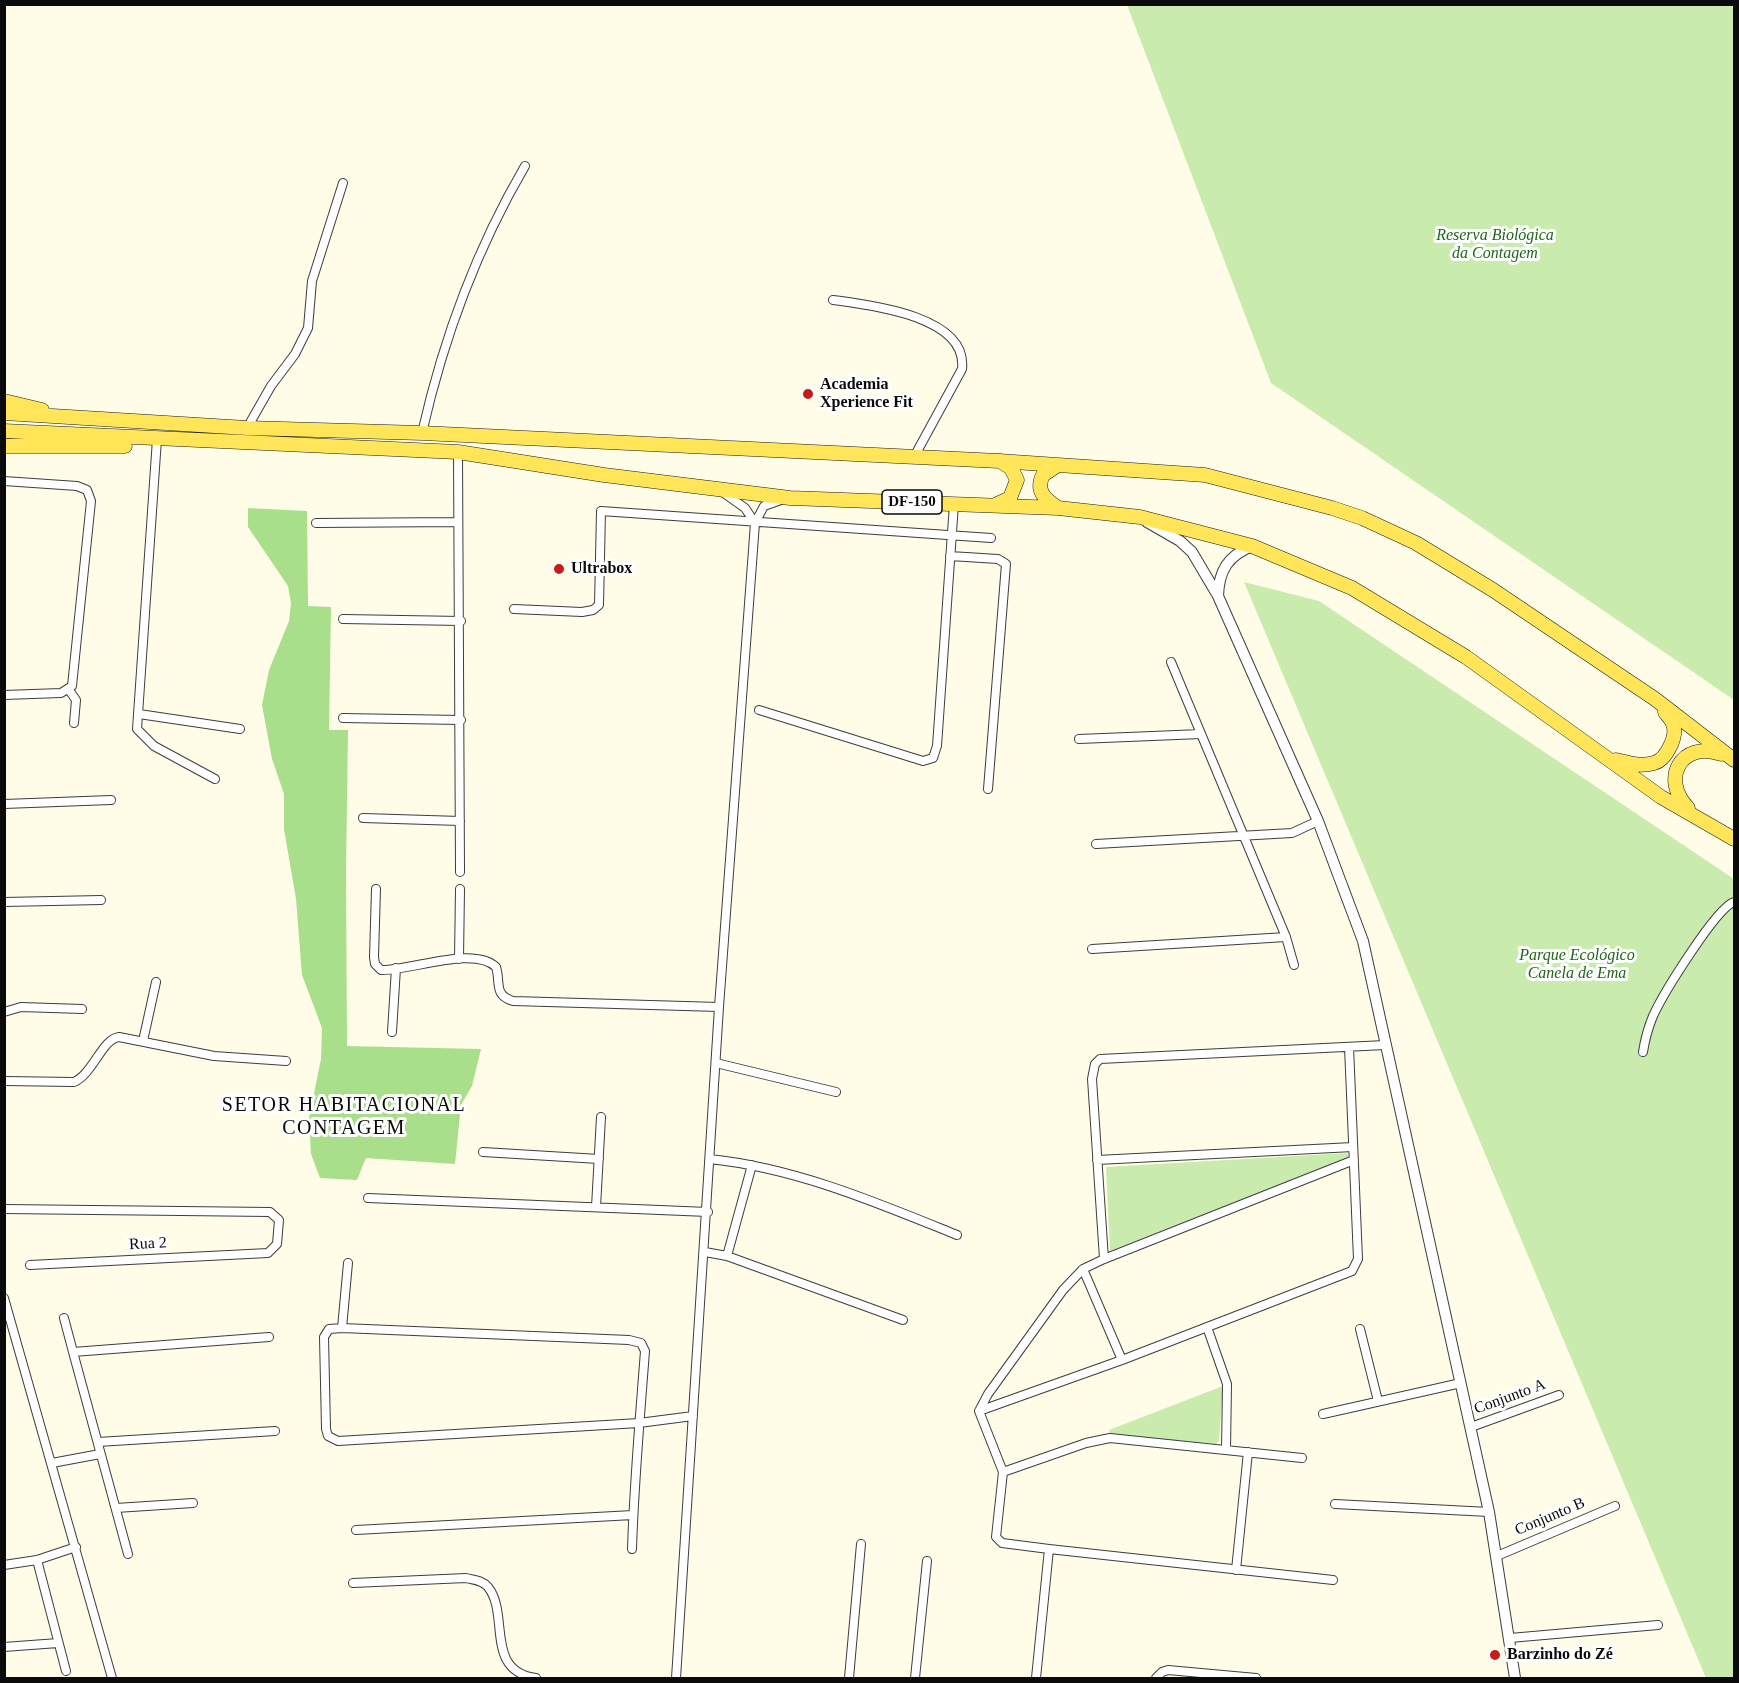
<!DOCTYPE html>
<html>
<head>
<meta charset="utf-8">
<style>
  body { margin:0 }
  #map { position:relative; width:1739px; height:1683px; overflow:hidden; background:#fffce7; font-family:Georgia,serif }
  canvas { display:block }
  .frame { position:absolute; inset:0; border:6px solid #0a0a0a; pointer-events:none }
</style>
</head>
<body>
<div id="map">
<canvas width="1739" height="1683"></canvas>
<div class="frame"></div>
</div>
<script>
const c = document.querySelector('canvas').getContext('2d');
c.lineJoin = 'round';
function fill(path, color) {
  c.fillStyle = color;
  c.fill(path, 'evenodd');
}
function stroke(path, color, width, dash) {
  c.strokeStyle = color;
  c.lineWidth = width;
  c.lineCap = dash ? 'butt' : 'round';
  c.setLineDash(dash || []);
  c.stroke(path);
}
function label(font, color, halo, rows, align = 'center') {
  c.font = font + ' Georgia,serif';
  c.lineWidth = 6;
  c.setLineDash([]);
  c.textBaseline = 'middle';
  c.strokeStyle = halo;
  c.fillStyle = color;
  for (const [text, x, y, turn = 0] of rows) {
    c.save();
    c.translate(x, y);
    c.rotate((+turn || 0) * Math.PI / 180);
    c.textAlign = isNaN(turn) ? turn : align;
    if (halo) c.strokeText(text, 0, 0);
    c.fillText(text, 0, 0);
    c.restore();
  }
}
fill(new Path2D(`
  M 1127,5 L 1734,5 L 1734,700 L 1271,383 Z
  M 1244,582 L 1319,601 L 1734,879 L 1734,1678 L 1706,1678 Z
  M 1348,1153 L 1348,1158 L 1110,1251 L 1106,1167 Z
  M 1223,1386 L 1219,1441 L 1216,1444 L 1110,1434 L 1109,1430 Z`), '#c9ecae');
fill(new Path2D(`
  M 248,508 L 307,511 L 308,606 L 331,607 L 329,730 L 348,730 L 346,873 L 347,1046 L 481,1049 L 472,1086 L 461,1105 L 455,1164 L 366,1158 L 357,1180 L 320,1178 L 311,1154 L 309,1118 L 321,1059 L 322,1028 L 302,975 L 296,899 L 284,829 L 284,794 L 272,759 L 262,705 L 269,670 L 289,621 L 291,603 L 288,586 L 248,527 Z`), '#a9df8b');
const minor = new Path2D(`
  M 833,300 C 870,305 968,316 962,369 L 914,457
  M 247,428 L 271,386 L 295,354 L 308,328 L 312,281 L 343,183
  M 422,433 C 443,340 477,248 525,166
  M 157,439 L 137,729 L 154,746 L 215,779
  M 458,452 L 460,872
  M 4,481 L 77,486 L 87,490 L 91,501 L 72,686 L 61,693 L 4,695
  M 721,491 L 745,508 L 755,523
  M 316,523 L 458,522
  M 950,556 L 998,559 L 1006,564 L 988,789
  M 514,609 L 582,612 L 593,610 L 599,605 L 601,511 L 991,538
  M 343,619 L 461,621
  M 1171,662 L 1286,937 L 1294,965
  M 69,690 L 76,700 L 74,723
  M 759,710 L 923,761 L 933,758 L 937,746 L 954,504
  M 139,714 L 240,729
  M 343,718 L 461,720
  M 1079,739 L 1201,734
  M 4,804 L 111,800
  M 363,818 L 460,821
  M 1096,844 L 1292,833 L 1318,821
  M 376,889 L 374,957 L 375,964 L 381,970 C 410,971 474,945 496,967 C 501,982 493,995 513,1001 L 719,1007
  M 4,902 L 101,900
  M 1092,949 L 1286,937
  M 459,959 L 460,889
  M 4,1012 L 21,1007 L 82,1009
  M 392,1032 L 396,968
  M 143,1041 L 156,982
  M 1643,1052 C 1645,1039 1648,1028 1653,1016 C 1663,994 1716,908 1734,902
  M 716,1063 L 836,1092
  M 4,1081 L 74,1082 C 93,1074 102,1039 119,1037 L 214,1056 L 286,1061
  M 483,1152 L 599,1159
  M 710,1159 C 796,1168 878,1203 957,1235
  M 1097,1160 L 1353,1147
  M 368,1198 L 708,1212
  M 596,1207 L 601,1117
  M 4,1209 L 270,1212 L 279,1220 L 277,1244 L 268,1253 L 30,1265
  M 705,1252 L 727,1256 L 903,1320
  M 727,1256 L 752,1165
  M 1104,1259 L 1092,1079 L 1095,1064 L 1100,1059 L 1385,1045
  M 1083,1269 L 1122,1360
  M 4,1298 L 112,1678
  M 64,1318 L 73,1352
  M 1207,1327 L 1227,1384 L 1226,1450
  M 342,1328 L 348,1263
  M 1360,1329 L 1378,1401
  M 979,1411 L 1122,1360 L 1352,1271 L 1358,1259 L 1349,1047
  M 1323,1414 L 1461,1383
  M 1471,1427 L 1559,1395
  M 98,1442 L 275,1431
  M 1302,1458 L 1110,1438 L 1086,1443 L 1003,1472 L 996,1537 L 1002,1543 L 1049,1549 L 1333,1580
  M 52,1463 L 100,1454
  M 1003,1472 L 979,1411 L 988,1394 L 1063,1290 L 1083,1269 L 1104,1259 L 1354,1160
  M 1335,1504 L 1489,1512
  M 116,1508 L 193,1503
  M 356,1530 L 633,1515
  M 632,1549 C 634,1483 640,1417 645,1351 L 641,1343 L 629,1340 L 342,1328 L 329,1329 L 324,1337 L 326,1429 L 328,1436 L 338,1441 L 639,1423 L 693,1416
  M 128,1554 L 73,1352 L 269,1337
  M 1497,1556 L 1615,1506
  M 37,1560 L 66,1671
  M 4,1565 L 37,1560 L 76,1547
  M 1236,1570 L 1248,1452
  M 353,1583 L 466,1578 C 474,1580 482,1580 488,1587 C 510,1614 484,1671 536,1678
  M 1510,1638 L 1658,1625
  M 4,1647 L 58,1643
  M 676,1678 L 719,1007 L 755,523 L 764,506 L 781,500
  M 849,1678 L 861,1544
  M 915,1678 L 927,1561
  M 1036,1678 L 1049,1549
  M 1156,1678 L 1162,1672 L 1168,1670 L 1256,1678`);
const tertiary = new Path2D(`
  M 1147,522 L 1180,541 L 1192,552 L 1218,596 L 1318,821 L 1363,941 L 1489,1512 L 1515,1678
  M 1218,596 C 1219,570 1228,556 1252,546`);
const primary = new Path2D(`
  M 4,401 L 42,410
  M 4,413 L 247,428 L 422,433 L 999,461 L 1205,475 L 1332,508 L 1362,518 L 1416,543 L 1493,590 L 1655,699 L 1734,760
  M 4,431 L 458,452 L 604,475 L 790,498 L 1058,508 L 1140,517 L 1252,546 L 1352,588 L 1466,657 L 1661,797 L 1734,839
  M 4,446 L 125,446
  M 997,504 L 1010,498 L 1017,480 L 1011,468 L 1000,461
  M 1058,508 C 1045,499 1035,491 1043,475 L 1058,465
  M 1616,760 C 1629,763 1640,767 1654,763 C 1666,760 1678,736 1673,724 C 1672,720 1667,715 1665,712
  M 1688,808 C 1660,779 1681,740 1721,754`);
stroke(minor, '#3d3d3d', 10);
stroke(tertiary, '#3d3d3d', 12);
stroke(primary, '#1b1b1b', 15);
stroke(minor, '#fff', 8);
stroke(tertiary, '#fff', 10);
stroke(primary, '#ffe557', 14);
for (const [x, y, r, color] of [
  [808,394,6,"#c51e17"],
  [559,569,6,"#c51e17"],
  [1495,1655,6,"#c51e17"]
]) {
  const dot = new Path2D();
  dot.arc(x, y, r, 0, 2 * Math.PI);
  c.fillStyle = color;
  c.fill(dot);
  stroke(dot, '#fff', 2);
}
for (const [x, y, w] of [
  [912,502,60]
]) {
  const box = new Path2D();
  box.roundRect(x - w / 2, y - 12, w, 24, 4.5);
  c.fillStyle = '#fff';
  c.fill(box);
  stroke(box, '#0a0a0a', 1.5);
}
label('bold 15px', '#0a0a0a', null, [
  ["DF-150",912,502]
]);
label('italic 16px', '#1f6616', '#fff', [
  ["Reserva Biológica",1495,236],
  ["da Contagem",1495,254],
  ["Parque Ecológico",1577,956],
  ["Canela de Ema",1577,974]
]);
label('bold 16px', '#0a0a0a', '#fff', [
  ["Academia",820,385],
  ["Xperience Fit",820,403],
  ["Ultrabox",571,569],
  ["Barzinho do Zé",1507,1655]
], 'left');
label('16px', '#0a0a0a', '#fff', [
  ["Rua 2",148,1244,-3],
  ["Conjunto A",1510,1397,-20],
  ["Conjunto B",1550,1517,-23]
]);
c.letterSpacing = '1.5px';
label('20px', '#0a0a0a', '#fff', [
  ["SETOR HABITACIONAL",344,1106],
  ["CONTAGEM",344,1129]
]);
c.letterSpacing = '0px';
</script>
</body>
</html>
